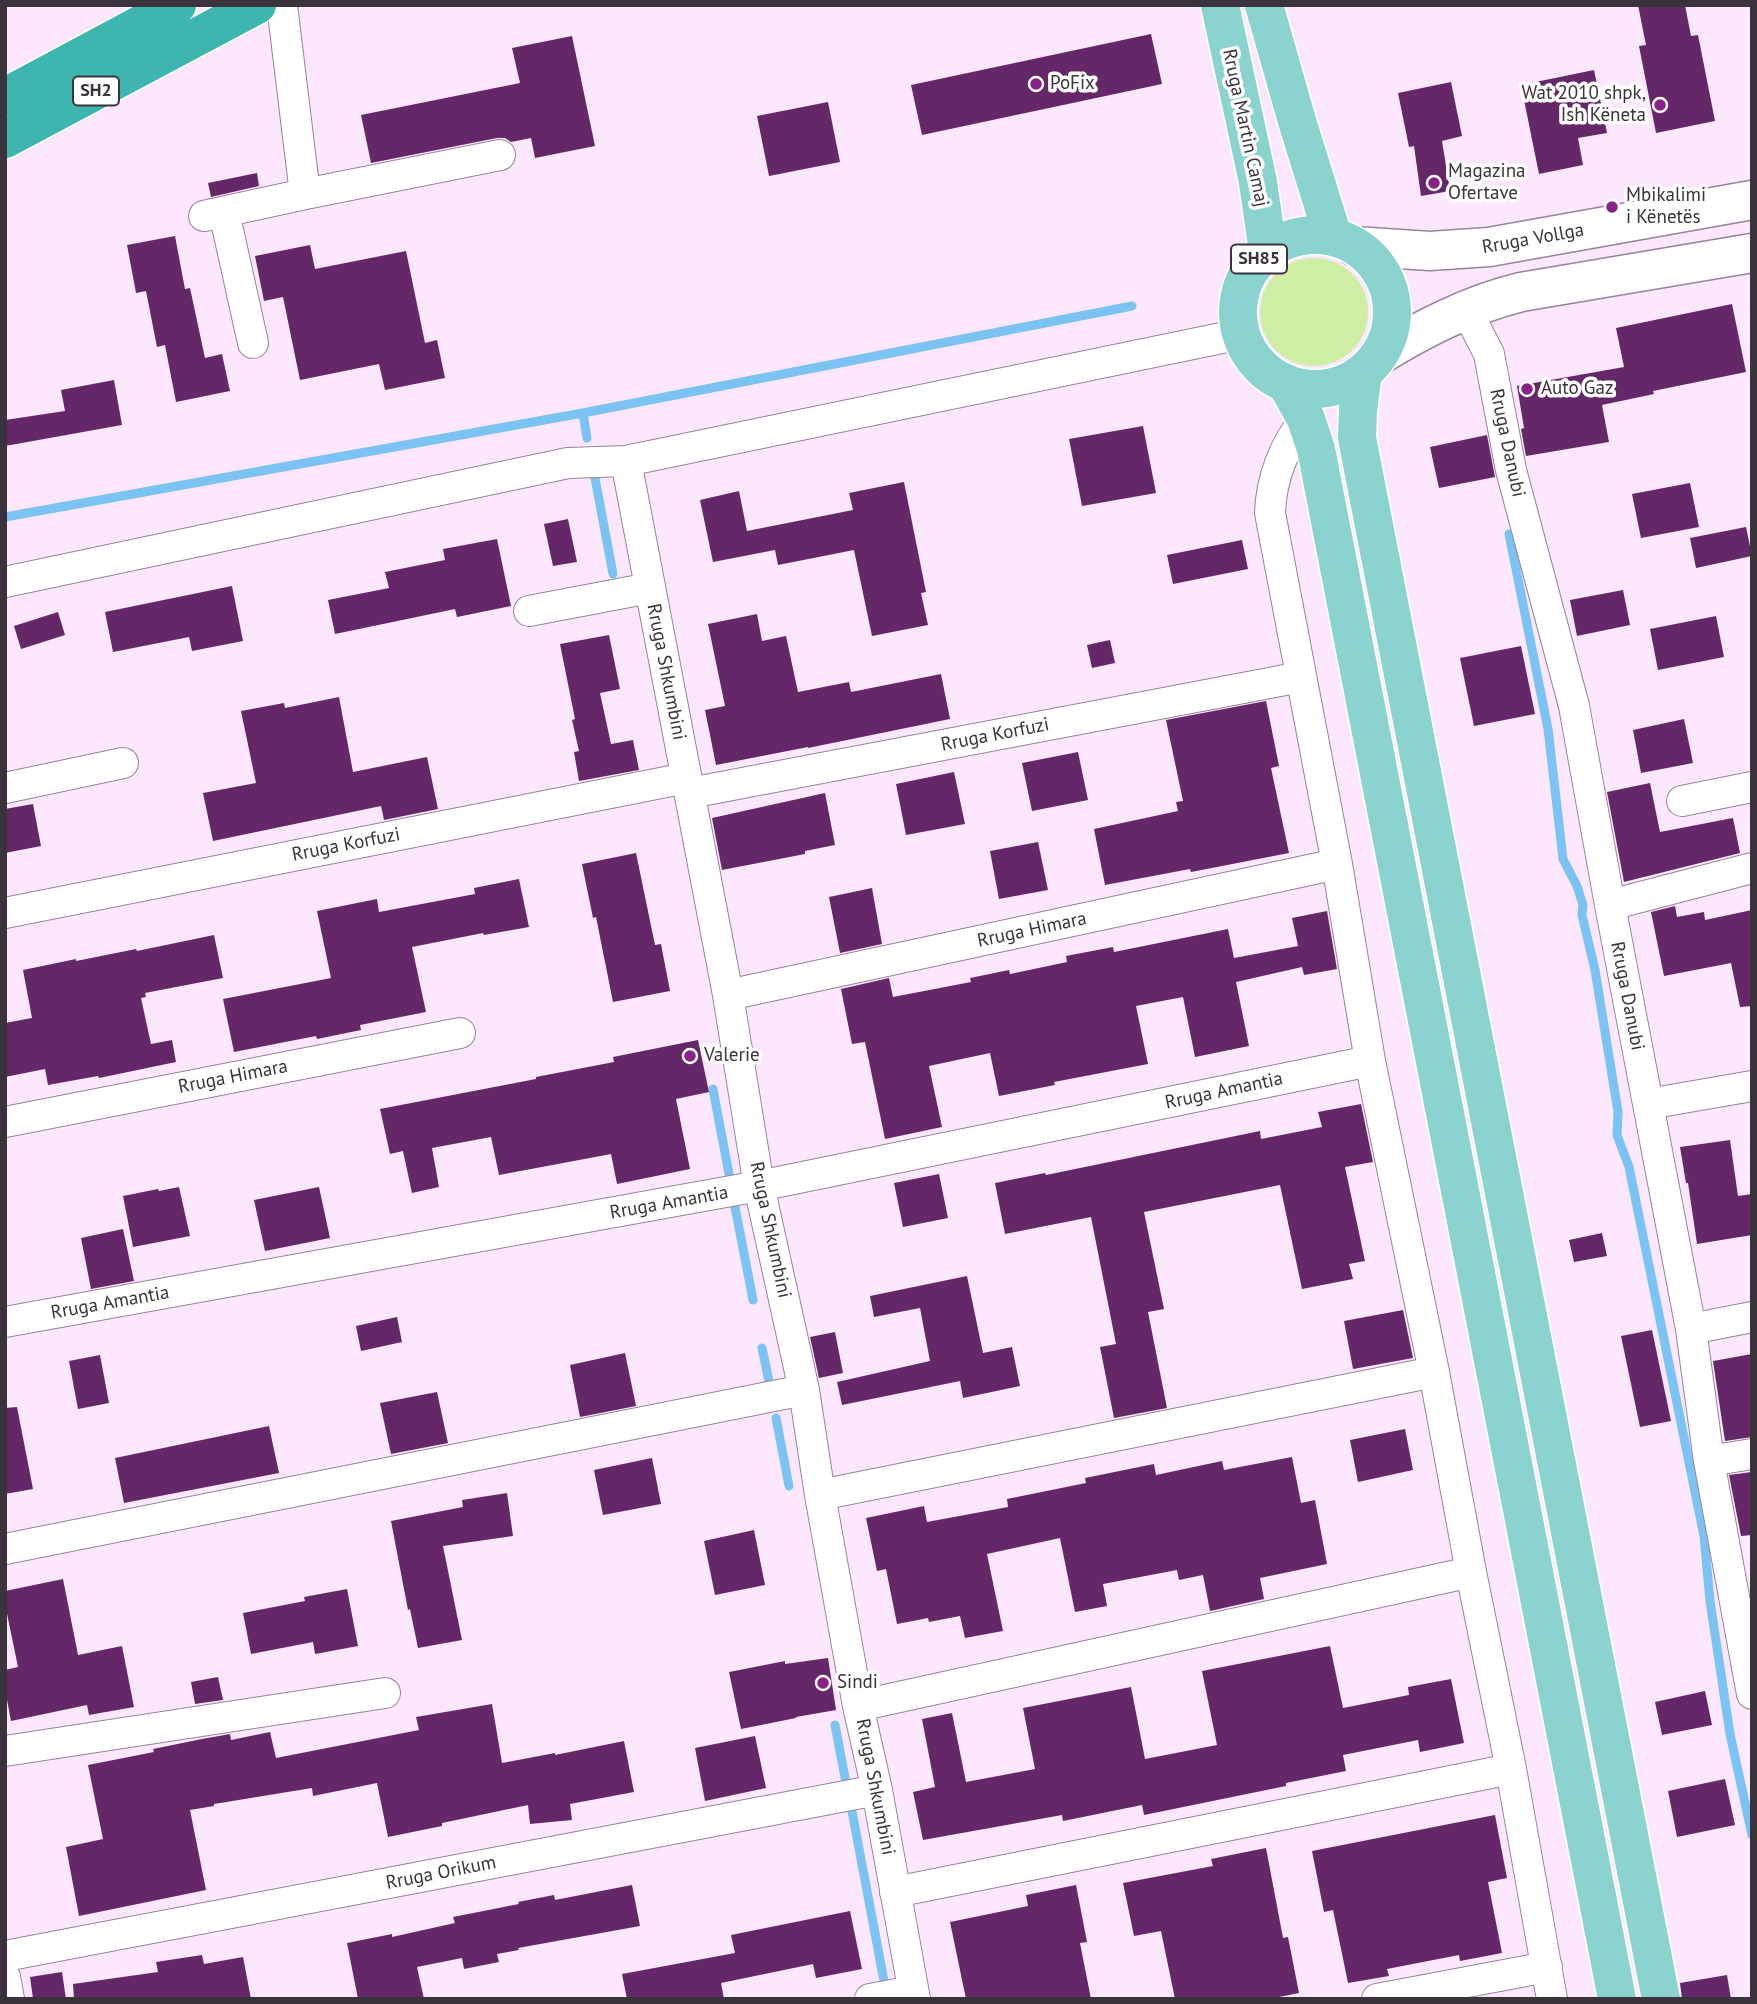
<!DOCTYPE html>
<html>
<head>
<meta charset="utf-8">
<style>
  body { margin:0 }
  #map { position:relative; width:1757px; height:2004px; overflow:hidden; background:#fde7fe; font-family:"PT Sans",sans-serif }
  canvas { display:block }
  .frame { position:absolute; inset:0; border:7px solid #3b333c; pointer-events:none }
</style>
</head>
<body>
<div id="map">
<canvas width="1757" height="2004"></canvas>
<div class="frame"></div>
</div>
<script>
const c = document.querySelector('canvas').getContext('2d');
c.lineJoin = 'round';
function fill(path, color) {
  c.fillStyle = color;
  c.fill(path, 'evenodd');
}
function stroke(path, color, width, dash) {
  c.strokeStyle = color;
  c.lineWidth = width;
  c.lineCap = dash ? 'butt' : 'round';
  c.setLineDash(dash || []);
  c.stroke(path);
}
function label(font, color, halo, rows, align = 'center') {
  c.font = font + ' "PT Sans",sans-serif';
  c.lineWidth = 7;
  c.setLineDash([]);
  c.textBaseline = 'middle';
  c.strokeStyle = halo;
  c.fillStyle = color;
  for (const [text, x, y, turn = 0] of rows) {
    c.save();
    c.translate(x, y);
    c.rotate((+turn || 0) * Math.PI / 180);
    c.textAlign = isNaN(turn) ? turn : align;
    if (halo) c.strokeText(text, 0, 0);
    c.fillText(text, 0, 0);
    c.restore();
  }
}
fill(new Path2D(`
  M1260 312a54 54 0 1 1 108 0a54 54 0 1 1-108 0Z`), '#ceeea3');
stroke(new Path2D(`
  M 583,413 L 1132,306
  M 595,478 L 613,574
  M 5,517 L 583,413 L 587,438
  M 1509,534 L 1548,729 L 1563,859 L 1577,886 L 1583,905 L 1582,915 L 1595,970 L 1618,1112 L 1617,1135 L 1629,1167 L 1704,1536 L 1710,1601 L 1730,1734 L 1752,1835
  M 713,1089 L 729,1174
  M 735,1207 L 753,1300
  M 762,1348 L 770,1386
  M 776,1418 L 789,1486
  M 835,1725 L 846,1783
  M 851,1806 L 884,1981`), '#7ac3f2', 9);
fill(new Path2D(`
  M 1638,5 L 1685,5 L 1691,36 L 1698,35 L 1715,121 L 1656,133 L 1639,46 L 1646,45 Z
  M 1151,34 L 1162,84 L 922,135 L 911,85 Z
  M 572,36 L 595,146 L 535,158 L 531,138 L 511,142 L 505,138 L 497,138 L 371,163 L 361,115 L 520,83 L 512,48 Z
  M 1594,70 L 1607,133 L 1578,138 L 1583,165 L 1539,174 L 1521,85 Z
  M 1451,82 L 1462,136 L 1442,141 L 1450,191 L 1421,196 L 1414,146 L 1409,147 L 1398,93 Z
  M 828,102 L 840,162 L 769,176 L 757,116 Z
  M 257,173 L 259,186 L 211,197 L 208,183 Z
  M 175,236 L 185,289 L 190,288 L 205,358 L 222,354 L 230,391 L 176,402 L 165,345 L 157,347 L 146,291 L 136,293 L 127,245 Z
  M 310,245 L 315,269 L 406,251 L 425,343 L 437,340 L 445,378 L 385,390 L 379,364 L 300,380 L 283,297 L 264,301 L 255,256 Z
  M 1732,304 L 1746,372 L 1653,391 L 1654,394 L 1602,405 L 1609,442 L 1526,456 L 1521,429 L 1524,428 L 1517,386 L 1624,367 L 1616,328 Z
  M 114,380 L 122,425 L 5,446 L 5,420 L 65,411 L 61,390 Z
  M 1143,426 L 1156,493 L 1082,506 L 1069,439 Z
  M 1487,435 L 1495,477 L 1439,488 L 1430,447 Z
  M 904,482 L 926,592 L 921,593 L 928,625 L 872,636 L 854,550 L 778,565 L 775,550 L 713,562 L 700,500 L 739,491 L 747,531 L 853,510 L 849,493 Z
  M 1690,483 L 1699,527 L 1641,538 L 1632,494 Z
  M 568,519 L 577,562 L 553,566 L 544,524 Z
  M 1746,527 L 1752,556 L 1696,568 L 1690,538 Z
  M 497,539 L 511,606 L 457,617 L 455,609 L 335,634 L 328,600 L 389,588 L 385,572 L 445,560 L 443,549 Z
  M 1242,540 L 1248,569 L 1173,584 L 1167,555 Z
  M 232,586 L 243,641 L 192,651 L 189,637 L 113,652 L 105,612 Z
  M 1623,590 L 1630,625 L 1577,636 L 1570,600 Z
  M 58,612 L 65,635 L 21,649 L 14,626 Z
  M 757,614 L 762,641 L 786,636 L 798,692 L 849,682 L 851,692 L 941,674 L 950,719 L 808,748 L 808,747 L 716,765 L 705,710 L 725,706 L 708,624 Z
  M 1716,616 L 1724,657 L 1658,670 L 1650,629 Z
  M 609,635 L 620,689 L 600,693 L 611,744 L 633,740 L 639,770 L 579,781 L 574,752 L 579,751 L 572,720 L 575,719 L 560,644 Z
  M 1110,640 L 1115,663 L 1092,668 L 1087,645 Z
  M 1521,646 L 1535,714 L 1474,726 L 1460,658 Z
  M 339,697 L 353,772 L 427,757 L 438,809 L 384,820 L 381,806 L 213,841 L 203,793 L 256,783 L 241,711 L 284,703 L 285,708 Z
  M 1266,701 L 1279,766 L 1271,768 L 1289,853 L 1191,872 L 1190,869 L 1105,885 L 1094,829 L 1178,811 L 1176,802 L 1183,801 L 1166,720 Z
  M 1684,719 L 1693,763 L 1641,773 L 1633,730 Z
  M 1078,752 L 1088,800 L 1032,811 L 1022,763 Z
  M 954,772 L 965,824 L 906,835 L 896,784 Z
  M 1650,783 L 1660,832 L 1733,818 L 1740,853 L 1624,882 L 1607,792 Z
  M 825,793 L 835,845 L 805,851 L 805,854 L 722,870 L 712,818 Z
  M 33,804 L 41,846 L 5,853 L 5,809 Z
  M 1038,842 L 1048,890 L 999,899 L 990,851 Z
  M 636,853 L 655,945 L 661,944 L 670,991 L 613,1002 L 596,917 L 593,918 L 582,864 Z
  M 519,879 L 529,927 L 484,935 L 483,933 L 412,947 L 426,1012 L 360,1025 L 361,1030 L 317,1039 L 316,1036 L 234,1052 L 223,999 L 331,978 L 317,911 L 377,899 L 379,912 L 475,894 L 474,888 Z
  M 872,888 L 882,944 L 840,953 L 829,897 Z
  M 1675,906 L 1677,917 L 1704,912 L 1705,920 L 1752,910 L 1752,1006 L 1740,1007 L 1731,963 L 1664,976 L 1651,912 Z
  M 1327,911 L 1337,969 L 1304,975 L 1302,967 L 1236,982 L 1249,1046 L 1195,1057 L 1183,997 L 1136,1006 L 1148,1064 L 1054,1082 L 1055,1085 L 999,1096 L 990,1053 L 929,1066 L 942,1127 L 885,1139 L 865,1042 L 852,1044 L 841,989 L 889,978 L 893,997 L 971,982 L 970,978 L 1009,970 L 1010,974 L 1067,962 L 1066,956 L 1113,947 L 1114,952 L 1228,929 L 1234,958 L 1298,946 L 1292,918 Z
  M 214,935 L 223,978 L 145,993 L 146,997 L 141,998 L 151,1044 L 172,1040 L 176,1062 L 99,1078 L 98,1076 L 48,1085 L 45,1069 L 5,1077 L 5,1023 L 32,1018 L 23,970 L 76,959 L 76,961 L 136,949 L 137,951 Z
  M 698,1040 L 709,1092 L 676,1099 L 690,1169 L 617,1184 L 611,1154 L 499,1175 L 491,1137 L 432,1148 L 439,1187 L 412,1193 L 403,1151 L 390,1154 L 380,1109 L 536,1079 L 536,1077 L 614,1062 L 613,1057 Z
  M 1361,1104 L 1373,1162 L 1345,1167 L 1365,1261 L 1349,1264 L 1353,1279 L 1302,1289 L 1280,1185 L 1144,1212 L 1164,1309 L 1148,1312 L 1167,1408 L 1114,1418 L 1100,1347 L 1116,1344 L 1091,1217 L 1005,1234 L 995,1183 L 1045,1173 L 1046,1175 L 1260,1131 L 1261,1139 L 1322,1127 L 1318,1112 Z
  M 1730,1140 L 1738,1196 L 1752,1194 L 1752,1235 L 1697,1244 L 1688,1183 L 1686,1183 L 1680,1147 Z
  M 939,1174 L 948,1218 L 903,1227 L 894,1183 Z
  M 179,1187 L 190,1236 L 133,1247 L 123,1196 L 158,1189 L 159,1191 Z
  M 319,1187 L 330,1238 L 265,1251 L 254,1200 Z
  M 123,1229 L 134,1281 L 91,1289 L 81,1238 Z
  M 1602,1233 L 1607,1256 L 1574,1262 L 1569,1240 Z
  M 967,1276 L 983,1353 L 1012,1347 L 1020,1386 L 963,1398 L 960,1381 L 842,1405 L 837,1382 L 930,1361 L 920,1308 L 874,1317 L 870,1296 Z
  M 1403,1310 L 1413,1358 L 1353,1369 L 1344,1321 Z
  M 397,1317 L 402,1342 L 361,1351 L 356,1326 Z
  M 1652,1330 L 1671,1421 L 1640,1427 L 1621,1336 Z
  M 835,1332 L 843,1373 L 819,1378 L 810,1337 Z
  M 625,1353 L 636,1406 L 580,1417 L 570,1365 Z
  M 1752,1354 L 1752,1437 L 1725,1441 L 1713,1361 Z
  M 100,1355 L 109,1403 L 78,1409 L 69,1361 Z
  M 437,1392 L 448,1443 L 391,1454 L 380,1403 Z
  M 17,1407 L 33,1489 L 5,1494 L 5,1408 Z
  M 269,1426 L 279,1473 L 124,1503 L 115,1458 Z
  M 1405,1429 L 1413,1470 L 1358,1482 L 1350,1440 Z
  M 1292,1457 L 1301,1503 L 1315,1500 L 1327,1564 L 1260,1578 L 1264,1599 L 1210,1611 L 1203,1575 L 1179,1580 L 1177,1570 L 1103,1584 L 1107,1606 L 1075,1612 L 1060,1538 L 987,1554 L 1003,1631 L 965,1638 L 960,1616 L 929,1622 L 928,1618 L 897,1624 L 886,1569 L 877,1571 L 866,1518 L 924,1506 L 927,1522 L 1008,1507 L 1007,1499 L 1086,1483 L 1085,1478 L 1154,1464 L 1156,1475 L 1222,1461 L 1224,1470 Z
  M 652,1458 L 661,1504 L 603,1515 L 594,1470 Z
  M 1752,1472 L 1752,1535 L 1741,1536 L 1729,1475 Z
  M 507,1493 L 513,1536 L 443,1546 L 462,1640 L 418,1648 L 410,1609 L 408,1610 L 391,1521 L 463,1507 L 462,1500 Z
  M 754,1530 L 765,1585 L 715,1595 L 704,1541 Z
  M 63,1579 L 78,1655 L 122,1646 L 134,1707 L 89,1715 L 87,1705 L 11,1721 L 5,1689 L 5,1670 L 18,1667 L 5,1604 L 5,1591 Z
  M 347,1589 L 358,1646 L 315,1654 L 313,1642 L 251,1654 L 243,1613 L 305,1601 L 304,1597 Z
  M 1330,1646 L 1343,1708 L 1409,1695 L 1408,1687 L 1451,1679 L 1464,1743 L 1420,1752 L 1418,1740 L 1343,1755 L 1346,1771 L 1286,1783 L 1286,1786 L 1144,1815 L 1142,1805 L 1063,1821 L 1062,1815 L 923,1840 L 913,1792 L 935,1787 L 922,1719 L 952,1713 L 966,1782 L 1035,1769 L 1023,1708 L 1131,1687 L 1145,1759 L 1217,1745 L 1202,1671 Z
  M 828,1658 L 836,1710 L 796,1717 L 796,1718 L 741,1729 L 729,1672 L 785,1661 L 785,1664 Z
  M 218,1677 L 223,1700 L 195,1704 L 191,1682 Z
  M 1705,1691 L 1712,1725 L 1662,1735 L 1655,1702 Z
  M 492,1704 L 502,1763 L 555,1753 L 555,1755 L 624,1741 L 634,1792 L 570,1804 L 572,1820 L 530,1824 L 528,1805 L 442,1823 L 442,1826 L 388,1837 L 377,1783 L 313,1796 L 312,1788 L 214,1804 L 214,1806 L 190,1810 L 206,1890 L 79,1916 L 66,1847 L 103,1839 L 88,1765 L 154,1752 L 153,1749 L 202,1739 L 230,1734 L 231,1740 L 270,1732 L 276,1758 L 419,1730 L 416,1717 Z
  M 755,1736 L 766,1788 L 705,1801 L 695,1748 Z
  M 1725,1779 L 1735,1825 L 1677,1837 L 1668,1791 Z
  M 1495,1815 L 1507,1878 L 1488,1882 L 1502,1953 L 1460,1961 L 1459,1955 L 1387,1969 L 1389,1976 L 1348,1983 L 1333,1910 L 1324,1912 L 1312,1851 Z
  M 1266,1848 L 1283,1938 L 1288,1937 L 1299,1993 L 1269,1999 L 1175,1999 L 1161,1931 L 1134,1936 L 1123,1883 L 1213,1866 L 1211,1859 Z
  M 632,1885 L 640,1926 L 518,1948 L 519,1950 L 497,1954 L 499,1962 L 464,1969 L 462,1958 L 417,1967 L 424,1999 L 358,1999 L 347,1943 L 392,1934 L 392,1937 L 455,1923 L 453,1917 L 519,1904 L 518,1902 L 554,1895 L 555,1900 Z
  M 1076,1885 L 1087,1942 L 1080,1943 L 1091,1999 L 966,1999 L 950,1922 L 1028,1906 L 1026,1895 Z
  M 850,1911 L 862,1969 L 816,1978 L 813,1964 L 721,1983 L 724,1999 L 627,1999 L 622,1974 L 735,1953 L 731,1935 Z
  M 202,1955 L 204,1964 L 243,1957 L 251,1999 L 74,1999 L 73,1984 L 158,1972 L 156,1962 Z
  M 62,1972 L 66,1999 L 33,1999 L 30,1977 Z
  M 1727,1975 L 1731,1999 L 1682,1999 L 1680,1983 Z`), '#642869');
const street = new Path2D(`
  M 282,5 L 305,194
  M 224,212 L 253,343
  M 204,216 L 305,194 L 500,155
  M 1466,309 L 1489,354 L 1511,470 L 1574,706 L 1610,905 L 1691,1329 L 1709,1461 L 1752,1694
  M 1306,419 C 1284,444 1271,480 1270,513 L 1337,864 L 1370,1061 L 1434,1372 L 1471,1572 L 1511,1769 L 1552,1999
  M 626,461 L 728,995 L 759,1186 L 804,1390 L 820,1495 L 858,1706 L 877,1790 L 915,1999
  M 5,582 L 568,463 L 626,461 L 1241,334
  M 529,611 L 650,588
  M 5,788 L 123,763
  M 690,793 L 1301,677
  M 1682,801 L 1752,787
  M 1610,905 L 1752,868
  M 5,913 L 686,778
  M 728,995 L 1337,864
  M 1648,1104 L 1752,1086
  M 5,1122 L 460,1033
  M 5,1322 L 759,1186 L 1370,1061
  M 1691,1329 L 1752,1317
  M 1709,1461 L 1752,1454
  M 820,1495 L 1434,1372
  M 5,1549 L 804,1390
  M 858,1706 L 1471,1572
  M 5,1751 L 385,1693
  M 895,1892 L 1511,1769
  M 5,1956 L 877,1790
  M 5,1977 L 9,1999
  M 870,1999 L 913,1991
  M 1377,1999 L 1547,1967`);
const secondary = new Path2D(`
  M 1354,246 L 1430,251 L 1489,247 L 1752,200
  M 1378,356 C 1424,328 1469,305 1521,292 L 1752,253`);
const primary = new Path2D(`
  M 1220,5 L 1258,182 L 1268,252
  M 1264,5 L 1297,121 L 1333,237
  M1238 312a77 77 0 1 1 154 0a77 77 0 1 1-154 0Z
  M 1363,373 L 1358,410 L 1357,438 L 1661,1999
  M 1286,383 L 1306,419 L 1316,449 L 1617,1999`);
const highway = new Path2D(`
  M 5,97 L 177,5
  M 5,139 L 257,5`);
stroke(street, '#978498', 32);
stroke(secondary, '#978498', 41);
stroke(primary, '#fff', 41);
stroke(highway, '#fff', 41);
stroke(street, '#fff', 30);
stroke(secondary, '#fff', 38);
stroke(primary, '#8bd3ce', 38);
stroke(highway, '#3eb5ae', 38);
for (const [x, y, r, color] of [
  [1036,84,7,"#882188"],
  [1660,105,7,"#882188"],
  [1434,183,7,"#882188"],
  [1612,207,7,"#882188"],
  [1527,389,7,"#882188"],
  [690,1056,7,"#882188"],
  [823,1683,7,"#882188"]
]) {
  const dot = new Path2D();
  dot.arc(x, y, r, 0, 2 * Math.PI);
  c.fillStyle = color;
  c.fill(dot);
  stroke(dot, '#fdfdfd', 2.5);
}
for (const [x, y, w] of [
  [96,91,46],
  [1259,259,56]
]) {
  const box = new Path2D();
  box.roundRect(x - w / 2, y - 14.5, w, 29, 5);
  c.fillStyle = '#fdfdfd';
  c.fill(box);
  stroke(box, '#3b333c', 2);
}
label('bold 18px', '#3b333c', null, [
  ["SH2",96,91],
  ["SH85",1259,259]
]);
label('19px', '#3b333c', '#fdfdfd', [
  ["PoFix",1050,84],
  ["Wat 2010 shpk,",1646,94,"right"],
  ["Ish Këneta",1646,116,"right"],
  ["Magazina",1448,172],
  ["Ofertave",1448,194],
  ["Mbikalimi",1626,196],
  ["i Kënetës",1626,218],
  ["Auto Gaz",1541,389],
  ["Valerie",704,1056],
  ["Sindi",837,1683]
], 'left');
label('19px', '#3b333c', '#fdfdfd', [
  ["Rruga Martin Camaj",1245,128,78],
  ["Rruga Vollga",1533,239,-10],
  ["Rruga Danubi",1507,443,78],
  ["Rruga Shkumbini",666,672,79],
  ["Rruga Korfuzi",995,735,-11],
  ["Rruga Korfuzi",346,845,-11],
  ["Rruga Himara",1032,930,-12],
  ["Rruga Danubi",1627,996,79],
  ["Rruga Himara",233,1077,-11],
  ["Rruga Amantia",1224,1091,-12],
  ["Rruga Amantia",669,1203,-10],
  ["Rruga Shkumbini",770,1230,78],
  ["Rruga Amantia",110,1303,-10],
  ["Rruga Shkumbini",875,1787,79],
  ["Rruga Orikum",441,1873,-11]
]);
</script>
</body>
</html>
